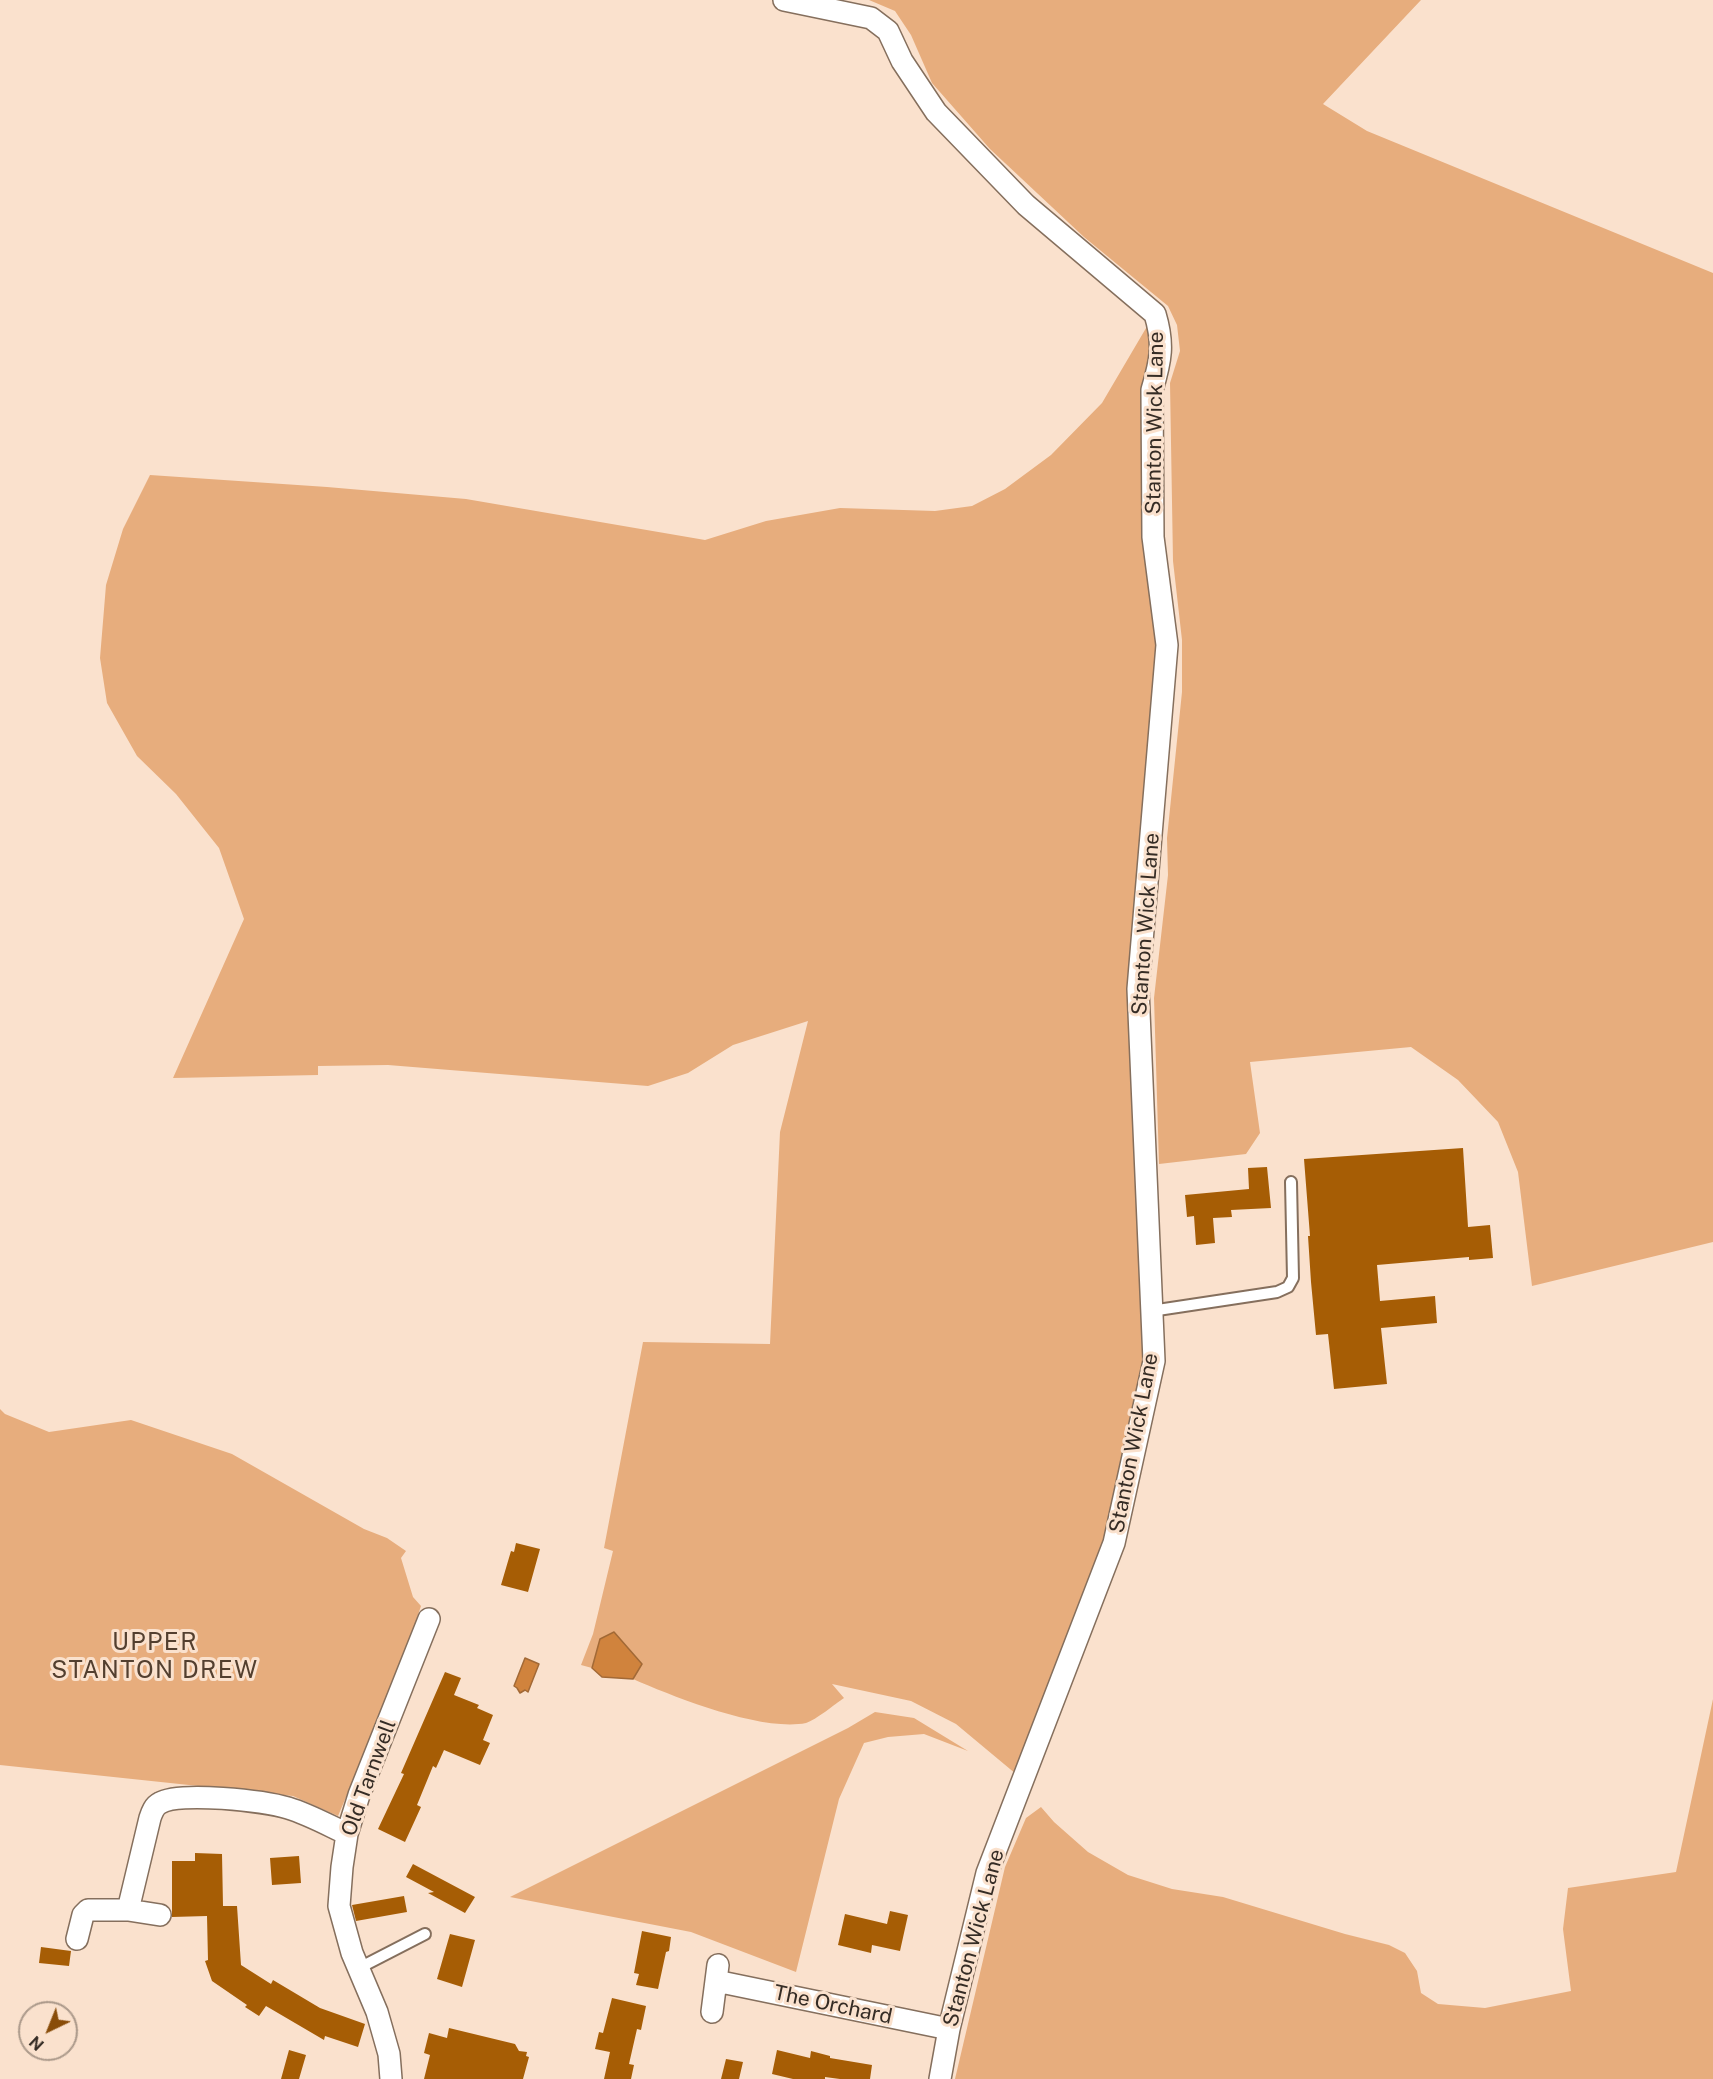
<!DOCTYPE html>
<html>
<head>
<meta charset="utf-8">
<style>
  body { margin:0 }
  #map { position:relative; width:1713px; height:2079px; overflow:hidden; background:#fae1cd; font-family:"Public Sans",sans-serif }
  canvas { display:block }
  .north { position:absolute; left:18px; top:2001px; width:60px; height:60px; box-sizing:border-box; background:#fae1cd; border:2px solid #ab998a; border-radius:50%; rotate:223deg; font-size:16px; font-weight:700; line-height:24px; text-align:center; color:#352c25 }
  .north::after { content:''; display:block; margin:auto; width:21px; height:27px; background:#884c09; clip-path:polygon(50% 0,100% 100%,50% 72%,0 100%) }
</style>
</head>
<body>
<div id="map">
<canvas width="1713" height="2079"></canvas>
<div class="north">N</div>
</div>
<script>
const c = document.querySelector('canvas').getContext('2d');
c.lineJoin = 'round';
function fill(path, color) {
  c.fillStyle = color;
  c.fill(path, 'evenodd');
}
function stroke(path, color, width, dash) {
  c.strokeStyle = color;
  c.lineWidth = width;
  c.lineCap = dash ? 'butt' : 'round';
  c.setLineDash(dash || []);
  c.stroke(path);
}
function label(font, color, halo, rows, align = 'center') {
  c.font = font + ' "Public Sans",sans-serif';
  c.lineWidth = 6;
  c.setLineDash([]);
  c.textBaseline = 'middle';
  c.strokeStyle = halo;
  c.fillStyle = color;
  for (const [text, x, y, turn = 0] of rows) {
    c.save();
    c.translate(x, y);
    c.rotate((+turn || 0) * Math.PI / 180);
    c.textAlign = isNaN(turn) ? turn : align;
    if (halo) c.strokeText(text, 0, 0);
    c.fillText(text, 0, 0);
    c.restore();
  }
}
fill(new Path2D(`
  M 869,0 L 1421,0 L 1323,104 L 1367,131 L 1713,273 L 1713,1242 L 1532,1286 L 1518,1172 L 1498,1122 L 1458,1080 L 1411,1047 L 1250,1062 L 1260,1133 L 1246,1154 L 1159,1164 L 1154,998 L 1168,875 L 1167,838 L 1182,692 L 1182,640 L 1173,561 L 1170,383 L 1180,351 L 1177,325 L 1168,306 L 1084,237 L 990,149 L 932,83 L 911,35 L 895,11 Z
  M 1149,323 L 1160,656 L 1127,996 L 1144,1366 L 1105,1539 L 1016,1774 L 956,1724 L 911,1701 L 832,1684 L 844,1698 C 835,1704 816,1720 806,1723 C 762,1732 674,1697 633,1679 L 641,1664 L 600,1639 L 592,1668 L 581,1665 L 593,1634 L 613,1551 L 604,1548 L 643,1342 L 770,1344 L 780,1132 L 808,1021 L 733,1045 L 688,1073 L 648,1086 L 388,1065 L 318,1066 L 318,1075 L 173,1078 L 244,919 L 219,848 L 176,794 L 137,756 L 107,703 L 100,658 L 106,585 L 123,529 L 150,475 L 327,487 L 466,499 L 705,540 L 766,521 L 840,508 L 935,511 L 972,506 L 1005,489 L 1051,455 L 1102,403 Z
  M 0,1409 L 5,1414 L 49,1432 L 131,1420 L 232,1454 L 364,1529 L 387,1538 L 406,1551 L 401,1558 L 413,1597 L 421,1606 L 397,1677 L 338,1816 L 293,1796 L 0,1765 Z
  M 1713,1699 L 1713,2079 L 955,2079 L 1005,1867 L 1026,1818 L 1041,1807 L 1054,1822 L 1088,1852 L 1128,1875 L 1172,1889 L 1223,1897 L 1345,1934 L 1389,1945 L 1405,1953 L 1417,1971 L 1421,1993 L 1438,2004 L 1485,2008 L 1571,1991 L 1563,1929 L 1568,1888 L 1676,1872 Z
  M 875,1712 L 914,1718 L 968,1751 L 924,1734 L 888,1737 L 864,1743 L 839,1799 L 796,1972 L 691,1932 L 510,1897 L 848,1728 Z`), '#e7ad7d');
const water = new Path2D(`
  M 614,1632 L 642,1664 L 633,1679 L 602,1677 L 592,1668 L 600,1639 Z
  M 525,1658 L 539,1664 L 528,1692 L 525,1690 L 520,1693 L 517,1688 L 514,1686 Z`);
fill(water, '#d0833d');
stroke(water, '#a26936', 1.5);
fill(new Path2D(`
  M 1463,1148 L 1468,1227 L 1490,1225 L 1493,1258 L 1469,1260 L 1469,1257 L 1377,1265 L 1380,1301 L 1435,1296 L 1437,1323 L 1381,1328 L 1387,1384 L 1334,1389 L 1328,1334 L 1316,1335 L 1311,1282 L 1308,1236 L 1310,1236 L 1304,1159 Z
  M 1267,1167 L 1271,1208 L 1231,1210 L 1232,1217 L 1213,1218 L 1215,1243 L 1196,1245 L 1194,1216 L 1187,1217 L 1185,1195 L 1249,1189 L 1248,1168 Z
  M 516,1543 L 540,1549 L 528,1592 L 501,1585 L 511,1551 L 514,1552 Z
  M 445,1672 L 461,1678 L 454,1695 L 479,1705 L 477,1708 L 493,1715 L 483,1740 L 490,1743 L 480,1765 L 444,1750 L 436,1768 L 433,1766 L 417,1805 L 421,1807 L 405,1842 L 378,1829 L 404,1774 L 401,1773 Z
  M 195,1853 L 222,1854 L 223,1906 L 237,1906 L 241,1965 L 271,1984 L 273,1980 L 320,2008 L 365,2024 L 358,2047 L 325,2036 L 324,2040 L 266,2006 L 259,2016 L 245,2007 L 247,2005 L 212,1981 L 205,1961 L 208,1960 L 207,1916 L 172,1917 L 172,1861 L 195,1861 Z
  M 299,1856 L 301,1883 L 272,1885 L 270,1858 Z
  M 413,1864 L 475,1897 L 465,1913 L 428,1893 L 434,1892 L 406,1877 Z
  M 404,1896 L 407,1912 L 356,1921 L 352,1905 Z
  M 890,1911 L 908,1915 L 900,1951 L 872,1945 L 871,1953 L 838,1945 L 845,1914 L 887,1924 Z
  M 642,1931 L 671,1937 L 669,1951 L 666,1952 L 658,1989 L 636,1985 L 639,1974 L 634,1973 Z
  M 450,1934 L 475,1940 L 462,1987 L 437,1979 Z
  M 41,1947 L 71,1951 L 69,1966 L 39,1963 Z
  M 612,1998 L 646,2006 L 641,2030 L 637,2029 L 629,2064 L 634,2065 L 631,2079 L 604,2079 L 610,2052 L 595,2049 L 599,2032 L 603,2033 Z
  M 449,2028 L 515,2044 L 519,2051 L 527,2052 L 526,2056 L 529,2057 L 523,2079 L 424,2079 L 430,2055 L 424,2053 L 429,2033 L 447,2038 Z
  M 289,2050 L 306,2055 L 299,2079 L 281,2079 Z
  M 777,2050 L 810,2058 L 811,2051 L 830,2056 L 830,2058 L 872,2065 L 870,2079 L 840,2079 L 825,2077 L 825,2079 L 793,2079 L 772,2074 Z
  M 726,2059 L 743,2062 L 739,2079 L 721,2079 Z`), '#a65d05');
const service = new Path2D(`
  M 1151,1311 L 1277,1292 L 1288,1287 L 1293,1278 L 1291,1182
  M 359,1968 L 425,1934`);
const minor = new Path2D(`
  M 784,0 L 871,18 L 888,31 L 902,61 L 936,112 L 1026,205 L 1155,314 C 1164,344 1161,360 1152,390 L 1153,537 L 1167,645 L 1138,989 L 1154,1361 L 1114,1543 L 987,1873 L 949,2029 L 940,2079
  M 128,1910 L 150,1818 C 152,1812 154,1806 160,1803 C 179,1791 265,1801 288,1808 C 308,1814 328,1825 347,1834
  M 77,1939 L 83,1915 L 88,1910 L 128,1910 L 160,1915
  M 716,1981 L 949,2029
  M 712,2012 L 718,1965
  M 391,2079 L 389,2054 L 377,2012 L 352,1953 L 339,1906 L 342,1867 L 347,1834 L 359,1795 L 429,1619`);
stroke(service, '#856f5d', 14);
stroke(minor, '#856f5d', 24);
stroke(service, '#fff', 10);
stroke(minor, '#fff', 21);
label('21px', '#352c25', '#fae1cd', [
  ["Stanton Wick Lane",1155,423,-89],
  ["Stanton Wick Lane",1146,924,-86],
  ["Stanton Wick Lane",1134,1443,-79],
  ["Old Tarnwell",369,1778,-70],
  ["Stanton Wick Lane",974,1938,-75],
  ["The Orchard",833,2005,12]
]);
c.letterSpacing = '1.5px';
label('24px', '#533f2f', '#fae1cd', [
  ["UPPER",155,1643],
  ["STANTON DREW",155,1671]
]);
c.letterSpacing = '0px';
</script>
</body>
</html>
